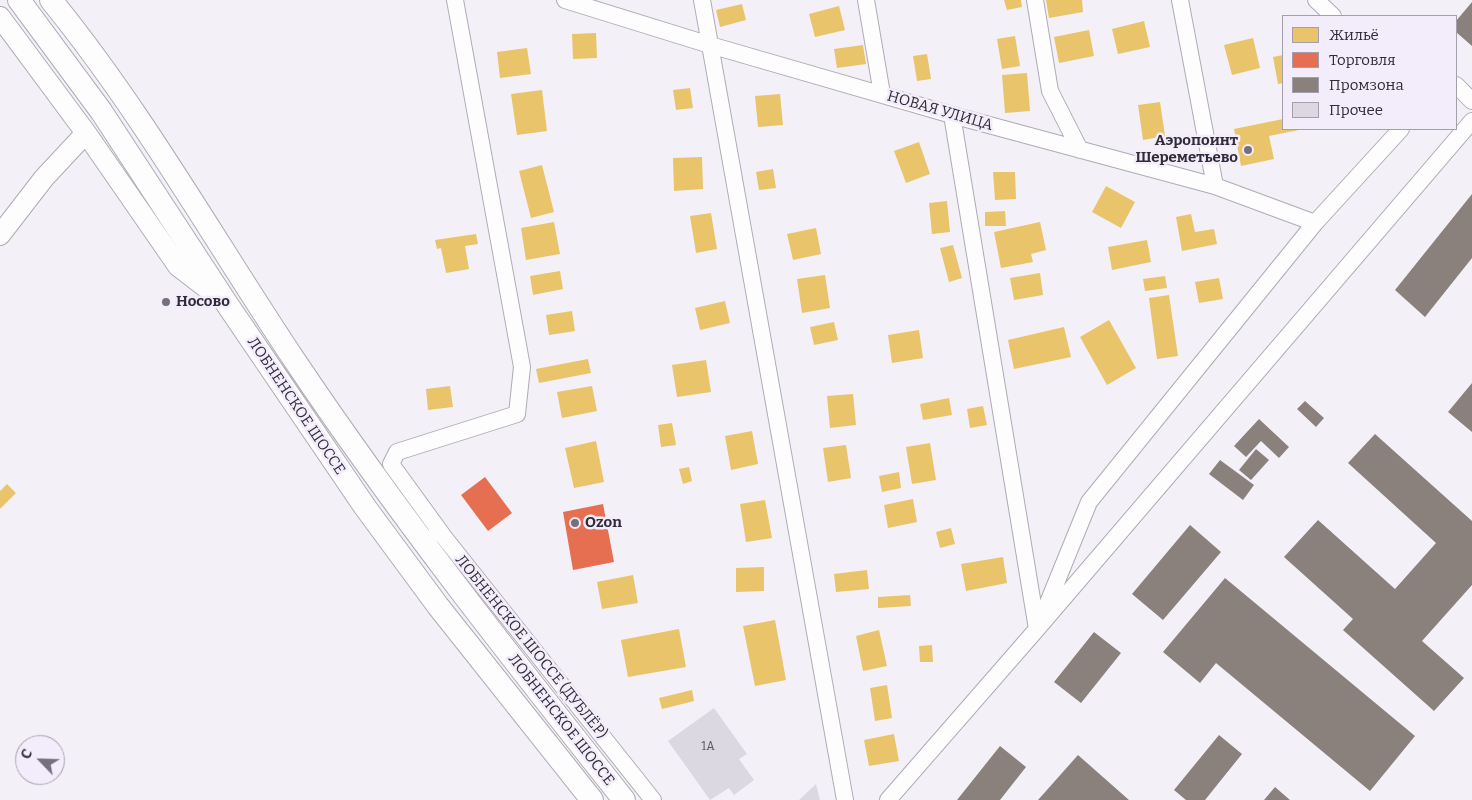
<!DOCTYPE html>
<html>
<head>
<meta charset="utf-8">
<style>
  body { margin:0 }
  #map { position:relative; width:1472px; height:800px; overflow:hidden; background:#f4f0f8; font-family:Bitter,serif }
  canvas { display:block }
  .legend { position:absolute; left:1282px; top:15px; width:175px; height:115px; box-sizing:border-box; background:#f3edfb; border:1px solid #a59fad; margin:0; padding:6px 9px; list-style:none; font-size:15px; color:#302b38 }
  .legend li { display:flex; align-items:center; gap:10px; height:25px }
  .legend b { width:25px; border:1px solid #a59fad }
  .north { position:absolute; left:15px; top:735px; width:50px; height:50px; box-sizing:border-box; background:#f3edfb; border:1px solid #a59fad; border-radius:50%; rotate:294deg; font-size:14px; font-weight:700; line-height:20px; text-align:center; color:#302b38 }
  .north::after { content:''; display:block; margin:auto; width:18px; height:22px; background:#75707b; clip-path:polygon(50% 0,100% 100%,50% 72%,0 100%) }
</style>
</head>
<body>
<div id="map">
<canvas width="1472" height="800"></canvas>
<ul class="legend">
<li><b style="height:14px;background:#e9c46a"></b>Жильё</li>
<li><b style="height:14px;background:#e76f51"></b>Торговля</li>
<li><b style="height:14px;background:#8a817c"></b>Промзона</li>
<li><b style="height:14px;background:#dcd8e1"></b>Прочее</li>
</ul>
<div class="north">С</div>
</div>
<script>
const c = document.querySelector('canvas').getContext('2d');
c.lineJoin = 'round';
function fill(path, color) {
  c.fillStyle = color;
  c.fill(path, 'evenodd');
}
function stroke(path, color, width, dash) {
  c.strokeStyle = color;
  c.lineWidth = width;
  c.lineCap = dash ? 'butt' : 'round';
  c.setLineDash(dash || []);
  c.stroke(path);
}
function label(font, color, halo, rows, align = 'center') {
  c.font = font + ' Bitter,serif';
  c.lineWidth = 5;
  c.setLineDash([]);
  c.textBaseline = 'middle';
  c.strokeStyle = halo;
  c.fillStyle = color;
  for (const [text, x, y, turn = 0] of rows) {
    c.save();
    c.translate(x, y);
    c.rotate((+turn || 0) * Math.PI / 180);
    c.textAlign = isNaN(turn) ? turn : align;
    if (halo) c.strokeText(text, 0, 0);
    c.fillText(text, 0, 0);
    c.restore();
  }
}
fill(new Path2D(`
  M 1004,0 L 1021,0 L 1022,7 L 1007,10 Z
  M 1046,0 L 1082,0 L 1083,12 L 1049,18 Z
  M 742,4 L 746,20 L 720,27 L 716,10 Z
  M 839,6 L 845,30 L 815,37 L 809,14 Z
  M 1144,21 L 1150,47 L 1118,54 L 1112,29 Z
  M 1089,30 L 1094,56 L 1059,63 L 1054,37 Z
  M 596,33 L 597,58 L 573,59 L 572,34 Z
  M 1015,36 L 1020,66 L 1002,69 L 997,39 Z
  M 1253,38 L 1260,68 L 1232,75 L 1224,45 Z
  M 863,45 L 866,64 L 837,68 L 834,49 Z
  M 527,48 L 531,74 L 500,78 L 497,52 Z
  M 927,54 L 931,79 L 917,81 L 913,56 Z
  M 1283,55 L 1283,83 L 1278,84 L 1273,57 Z
  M 1027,73 L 1030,111 L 1005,113 L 1002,75 Z
  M 690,88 L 693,108 L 676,110 L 673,90 Z
  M 542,90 L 547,131 L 517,135 L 511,94 Z
  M 780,94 L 783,125 L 758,127 L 755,96 Z
  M 1160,102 L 1165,136 L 1143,140 L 1138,105 Z
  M 1283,119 L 1283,129 L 1299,130 L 1269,136 L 1274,159 L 1241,166 L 1234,129 Z
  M 919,142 L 930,174 L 906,183 L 894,151 Z
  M 702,157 L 703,189 L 674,191 L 673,158 Z
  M 542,165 L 554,212 L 531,218 L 519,171 Z
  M 773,169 L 776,188 L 759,190 L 756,172 Z
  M 993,172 L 1015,172 L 1016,199 L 995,200 Z
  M 1106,186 L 1135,202 L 1121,228 L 1092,212 Z
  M 947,201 L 950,232 L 932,234 L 929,203 Z
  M 1005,211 L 1006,226 L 985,226 L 985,212 Z
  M 711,213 L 717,249 L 696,253 L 690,216 Z
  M 1191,214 L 1195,232 L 1214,229 L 1217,244 L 1182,251 L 1176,217 Z
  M 554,222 L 560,254 L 526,260 L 521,228 Z
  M 1040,222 L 1046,250 L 1031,254 L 1033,262 L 1001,268 L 994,232 Z
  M 816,228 L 821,254 L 793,260 L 787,234 Z
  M 476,234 L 478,244 L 465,246 L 469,269 L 446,273 L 441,248 L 437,249 L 435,240 Z
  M 1147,240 L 1151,262 L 1112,270 L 1108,247 Z
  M 953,245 L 962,278 L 949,282 L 940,248 Z
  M 560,271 L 563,289 L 533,295 L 530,276 Z
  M 1040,273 L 1043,295 L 1014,300 L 1010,278 Z
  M 825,275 L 830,308 L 802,313 L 797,279 Z
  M 1165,276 L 1167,288 L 1145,291 L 1143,279 Z
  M 1219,278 L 1223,299 L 1199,303 L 1195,282 Z
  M 1169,295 L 1178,356 L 1157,359 L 1149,298 Z
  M 725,301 L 730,323 L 700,330 L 695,308 Z
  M 572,311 L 575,331 L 549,335 L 546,315 Z
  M 1109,320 L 1136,368 L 1107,385 L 1080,337 Z
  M 834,322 L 838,340 L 814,345 L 810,327 Z
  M 1064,327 L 1071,357 L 1014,369 L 1008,340 Z
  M 919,330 L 923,358 L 892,363 L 888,335 Z
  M 588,359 L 591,373 L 539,383 L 536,369 Z
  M 706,360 L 711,392 L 677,397 L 672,365 Z
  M 450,386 L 453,407 L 428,410 L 426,389 Z
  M 592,386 L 597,411 L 562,418 L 557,392 Z
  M 853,394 L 856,425 L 830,428 L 827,396 Z
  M 949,398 L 952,415 L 923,420 L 920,404 Z
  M 983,406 L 987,425 L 970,428 L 967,409 Z
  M 672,423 L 676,445 L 661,447 L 658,425 Z
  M 752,431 L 758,464 L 731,470 L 725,436 Z
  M 596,441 L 604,482 L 574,488 L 565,448 Z
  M 930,443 L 936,480 L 912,484 L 906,447 Z
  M 846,445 L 851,478 L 828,482 L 823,448 Z
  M 689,467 L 692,481 L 683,484 L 679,469 Z
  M 899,472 L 901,488 L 882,492 L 879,476 Z
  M 7,484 L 16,493 L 0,509 L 0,491 Z
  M 913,499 L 917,522 L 888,528 L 884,505 Z
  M 765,500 L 772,538 L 746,542 L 740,504 Z
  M 951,528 L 955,544 L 940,548 L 936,532 Z
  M 1003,557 L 1007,583 L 966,591 L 961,564 Z
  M 764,567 L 764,591 L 736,592 L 736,568 Z
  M 867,570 L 869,589 L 836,592 L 834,574 Z
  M 633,575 L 638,603 L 602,609 L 597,582 Z
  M 910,595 L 911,606 L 878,608 L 878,597 Z
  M 775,620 L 786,680 L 755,686 L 743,626 Z
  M 679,629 L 686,667 L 628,677 L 621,640 Z
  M 879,630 L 887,666 L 863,671 L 856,636 Z
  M 932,645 L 933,662 L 920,662 L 919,646 Z
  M 887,685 L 892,718 L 875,721 L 870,688 Z
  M 692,690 L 694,701 L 662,709 L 659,698 Z
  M 894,734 L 899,761 L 869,766 L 864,740 Z`), '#e9c46a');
fill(new Path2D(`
  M 485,477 L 512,513 L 488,531 L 461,495 Z
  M 603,504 L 614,562 L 573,570 L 563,512 Z`), '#e76f51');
fill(new Path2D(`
  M 1472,2 L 1472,46 L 1456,32 L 1456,21 Z
  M 1472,194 L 1472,258 L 1425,317 L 1395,290 Z
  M 1472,383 L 1472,432 L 1448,412 Z
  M 1305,401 L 1324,418 L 1316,427 L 1297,409 Z
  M 1259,419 L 1289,447 L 1279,458 L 1261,441 L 1246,457 L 1234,446 Z
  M 1375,434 L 1472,521 L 1472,585 L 1422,641 L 1464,678 L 1434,711 L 1343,630 L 1353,619 L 1284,557 L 1318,520 L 1395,589 L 1436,543 L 1348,463 Z
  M 1256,449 L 1269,460 L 1251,480 L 1239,470 Z
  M 1220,460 L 1254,485 L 1243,500 L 1209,474 Z
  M 1190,525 L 1221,552 L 1163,620 L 1132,594 Z
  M 1225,578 L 1415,736 L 1370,791 L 1216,663 L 1200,683 L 1163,652 Z
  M 1094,632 L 1121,653 L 1081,703 L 1054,682 Z
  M 1219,735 L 1242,754 L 1205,800 L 1186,800 L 1174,790 Z
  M 1000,746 L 1026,767 L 1000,800 L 957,800 Z
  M 1078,755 L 1129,800 L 1038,800 Z
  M 1275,787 L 1290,800 L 1264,800 Z`), '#8a817c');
fill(new Path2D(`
  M 714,708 L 747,754 L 739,759 L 754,780 L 734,795 L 729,788 L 710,800 L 668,741 Z
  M 816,784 L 820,800 L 799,800 Z`), '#dcd8e1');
const minor = new Path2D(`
  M 565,0 L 710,45 L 952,115 L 1215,186 L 1315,223
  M 702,0 L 845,800
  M 866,0 L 882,94
  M 1035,0 L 1050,91 L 1080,150
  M 1180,0 L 1215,186
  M 1316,0 L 1333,16
  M 1456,85 L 1472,101
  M 952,115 L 1037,629
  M 437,531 L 444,537 L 653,800
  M 444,537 L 391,464 L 397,452 L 517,414 L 522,367 L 455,0
  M 1043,615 L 1089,502 L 1315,223 L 1401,129
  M 888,800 L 1037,629 L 1472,121`);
const tertiary = new Path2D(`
  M 0,17 L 86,133 L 178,266 L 221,299
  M 0,235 L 44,178 L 86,133`);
const secondary = new Path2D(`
  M 19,0 L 101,111 L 227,304 L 365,507 L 438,606 L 592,800
  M 51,0 C 143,113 214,240 295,361 C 397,513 510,656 624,800`);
stroke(minor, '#afabb4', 18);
stroke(tertiary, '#afabb4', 22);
stroke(secondary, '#afabb4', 24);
stroke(minor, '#fdfdfe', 16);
stroke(tertiary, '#fdfdfe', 20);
stroke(secondary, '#fdfdfe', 22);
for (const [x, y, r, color] of [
  [1248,150,5,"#75707b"],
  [166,302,5,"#75707b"],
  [575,523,5,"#75707b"]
]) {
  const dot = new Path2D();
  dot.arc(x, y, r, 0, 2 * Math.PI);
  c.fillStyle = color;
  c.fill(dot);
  stroke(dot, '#f3edfb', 2);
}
label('12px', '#5b5662', null, [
  ["1А",708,747]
]);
label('15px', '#302b38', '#f3edfb', [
  ["НОВАЯ УЛИЦА",940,111,16],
  ["ЛОБНЕНСКОЕ ШОССЕ",296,406,56],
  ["ЛОБНЕНСКОЕ ШОССЕ (ДУБЛЁР)",531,647,51],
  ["ЛОБНЕНСКОЕ ШОССЕ",561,720,52]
]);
label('bold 15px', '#302b38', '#f3edfb', [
  ["Аэропоинт",1238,141,"right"],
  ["Шереметьево",1238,158,"right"],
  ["Носово",176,302],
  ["Ozon",585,523]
], 'left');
</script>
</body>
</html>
